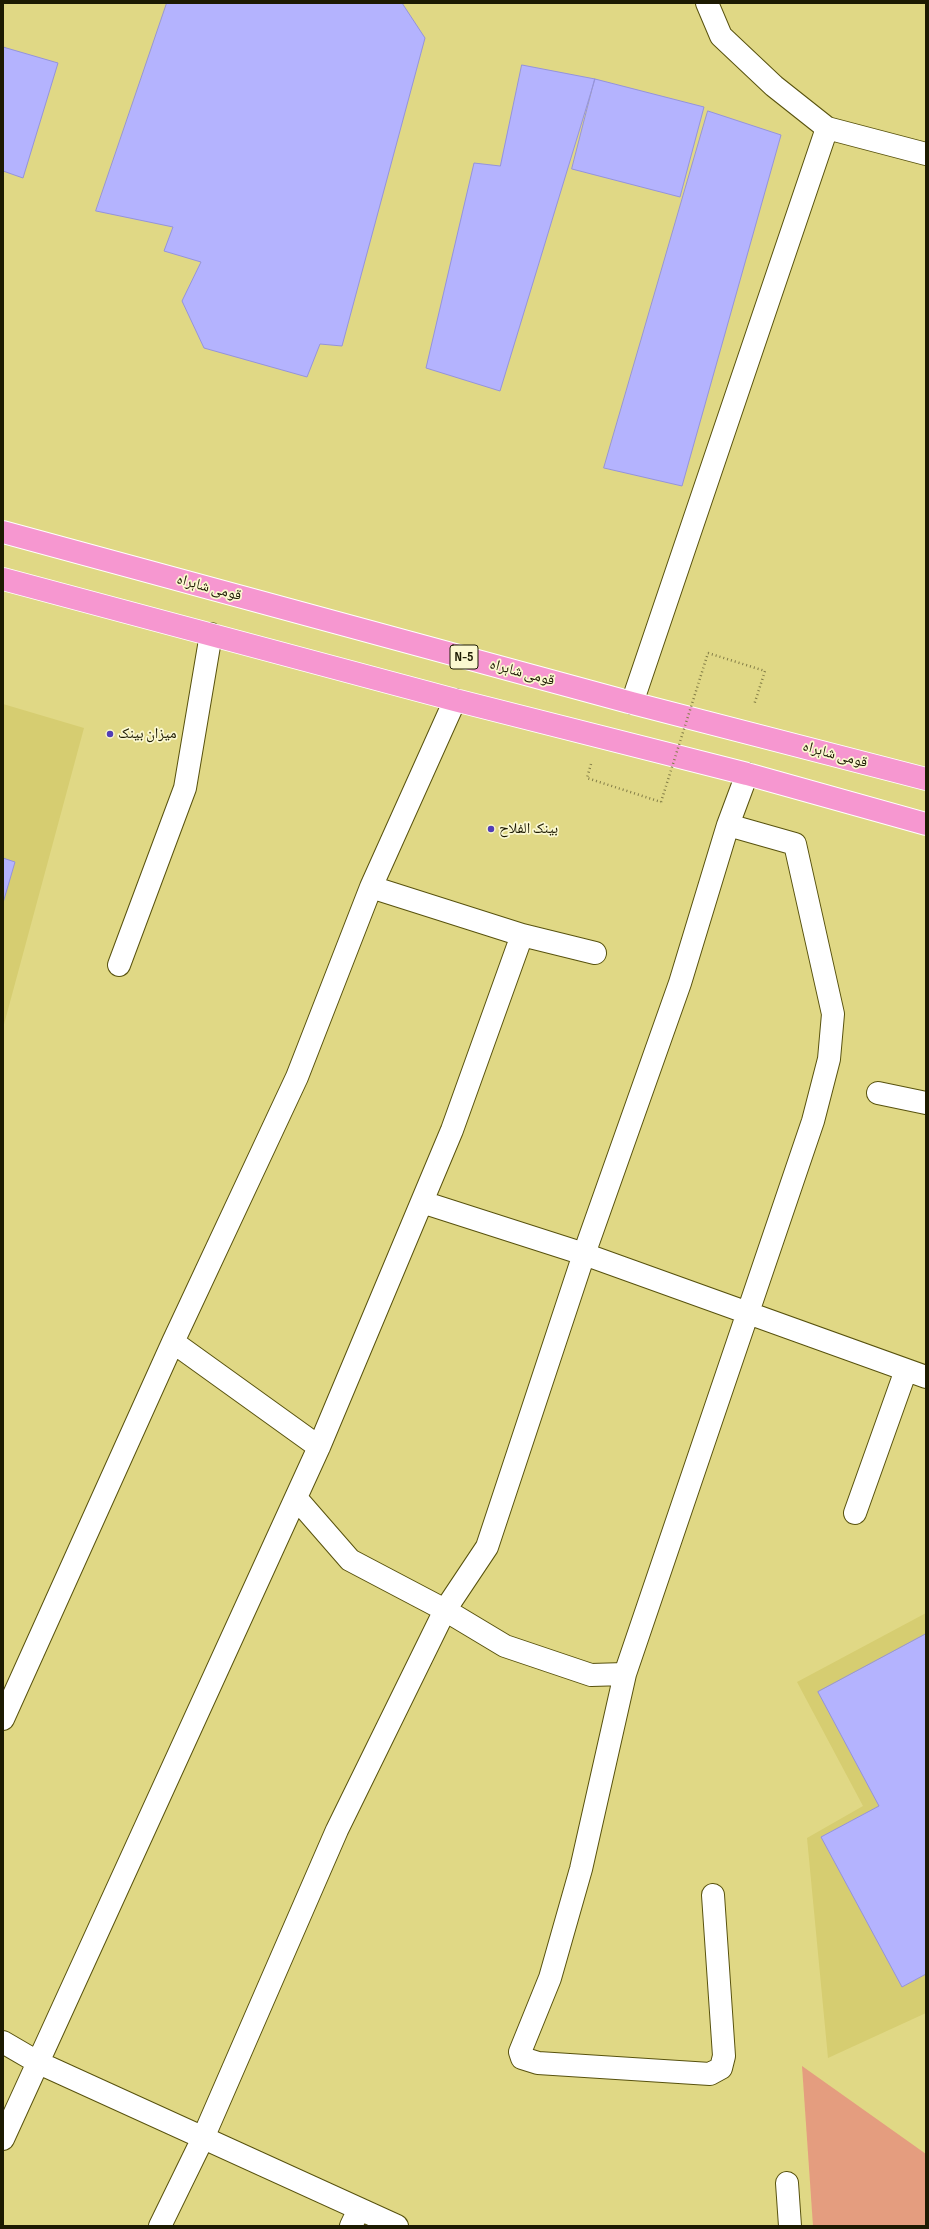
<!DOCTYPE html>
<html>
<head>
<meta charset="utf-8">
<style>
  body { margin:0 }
  #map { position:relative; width:929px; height:2229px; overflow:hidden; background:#e0d885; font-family:"Sofia Sans Condensed",sans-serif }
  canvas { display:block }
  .frame { position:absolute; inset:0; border:4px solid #1c1a02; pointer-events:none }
</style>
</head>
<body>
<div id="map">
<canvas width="929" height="2229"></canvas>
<div class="frame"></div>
</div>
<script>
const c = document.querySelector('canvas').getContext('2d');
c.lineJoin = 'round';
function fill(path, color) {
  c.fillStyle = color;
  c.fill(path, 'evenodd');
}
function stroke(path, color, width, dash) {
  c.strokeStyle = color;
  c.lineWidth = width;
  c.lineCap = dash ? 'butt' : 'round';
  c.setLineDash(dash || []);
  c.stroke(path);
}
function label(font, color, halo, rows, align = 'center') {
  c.font = font + ' "Sofia Sans Condensed","Noto Naskh Arabic",sans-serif';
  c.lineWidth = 3.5;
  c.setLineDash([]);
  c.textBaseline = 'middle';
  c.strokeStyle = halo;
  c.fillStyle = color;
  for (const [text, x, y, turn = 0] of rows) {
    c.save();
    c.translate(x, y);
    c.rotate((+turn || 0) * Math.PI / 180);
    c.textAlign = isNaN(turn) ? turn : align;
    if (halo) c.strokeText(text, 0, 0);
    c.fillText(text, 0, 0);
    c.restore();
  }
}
fill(new Path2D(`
  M 3,704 L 84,728 L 3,1028 Z
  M 926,1613 L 926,2013 L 828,2058 L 807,1838 L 863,1806 L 797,1682 Z`), '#d6cd71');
fill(new Path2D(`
  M 802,2066 L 926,2154 L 926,2226 L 813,2226 Z`), '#e49d7f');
const building = new Path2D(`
  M 167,3 L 402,3 L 425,38 L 342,346 L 320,344 L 307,377 L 204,348 L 182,301 L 201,262 L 164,251 L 173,227 L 96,211 Z
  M 3,47 L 58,63 L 23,178 L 3,171 Z
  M 522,65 L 595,79 L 500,391 L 426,368 L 474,163 L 500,166 Z
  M 595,79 L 704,107 L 680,197 L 572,169 Z
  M 708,111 L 781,135 L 682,486 L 604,468 Z
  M 3,858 L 15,862 L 3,903 Z
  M 926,1634 L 926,1974 L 902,1987 L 821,1837 L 879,1806 L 818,1692 Z`);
fill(building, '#b4b3fe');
stroke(building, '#9493db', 1);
const street = new Path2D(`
  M 707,3 L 721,36 L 774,86 L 827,128 L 926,154
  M 455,700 L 371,887 L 522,935
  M 632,703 L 827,128
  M 119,965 L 185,788 L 211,634
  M 878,1093 L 926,1103
  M 422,1202 L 584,1254 L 926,1377
  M 173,1342 L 319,1447
  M 296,1498 L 350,1560 L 445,1610 L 505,1646 L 591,1675 L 625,1674 L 813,1121 L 829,1059 L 833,1014 L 795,844 L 728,825
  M 855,1513 L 906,1370
  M 625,1674 L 581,1869 L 550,1978 L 520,2052 L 522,2058 L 538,2063 L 710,2074 L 721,2068 L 724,2056 L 713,1895
  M 3,1719 L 173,1342 L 297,1077 L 371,887
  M 3,2042 L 39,2063 L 397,2226
  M 3,2139 L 319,1447 L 452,1130 L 522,935 L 595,953
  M 787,2183 L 790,2226
  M 160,2226 L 203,2138 L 337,1830 L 445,1610 L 487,1547 L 584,1254 L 680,983 L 728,825 L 747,774
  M 351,2226 L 359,2209`);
const highway = new Path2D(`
  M 3,532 L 632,703 L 926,779
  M 3,579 L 455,700 L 747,774 L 926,824`);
stroke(street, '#58520e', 24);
stroke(highway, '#fff', 24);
stroke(new Path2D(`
  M 708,653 L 765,671 L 754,705
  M 591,764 L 587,778 L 661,802`), '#837d47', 2.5, [1, 3]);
stroke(street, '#fff', 22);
stroke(highway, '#f697d0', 22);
stroke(new Path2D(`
  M 661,802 L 708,653`), '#837d47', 2.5, [1, 3]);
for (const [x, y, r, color] of [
  [110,734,4,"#513eb6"],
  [491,829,4,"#513eb6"]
]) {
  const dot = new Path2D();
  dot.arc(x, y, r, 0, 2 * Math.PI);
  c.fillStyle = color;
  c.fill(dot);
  stroke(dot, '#fbf8d0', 1.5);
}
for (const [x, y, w] of [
  [464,657,28]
]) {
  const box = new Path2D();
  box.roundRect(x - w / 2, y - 12, w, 24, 3);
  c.fillStyle = '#fbf8d0';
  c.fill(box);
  stroke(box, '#1c1a02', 1);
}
label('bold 14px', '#1c1a02', null, [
  ["N-5",464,657]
]);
label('15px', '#1c1a02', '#fbf8d0', [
  ["قومی شاہراہ",209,588,15],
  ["قومی شاہراہ",522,673,15],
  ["قومی شاہراہ",835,755,15]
]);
label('15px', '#1c1a02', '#fbf8d0', [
  ["میزان بینک",118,734],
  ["بینک الفلاح",499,829]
], 'left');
</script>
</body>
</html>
